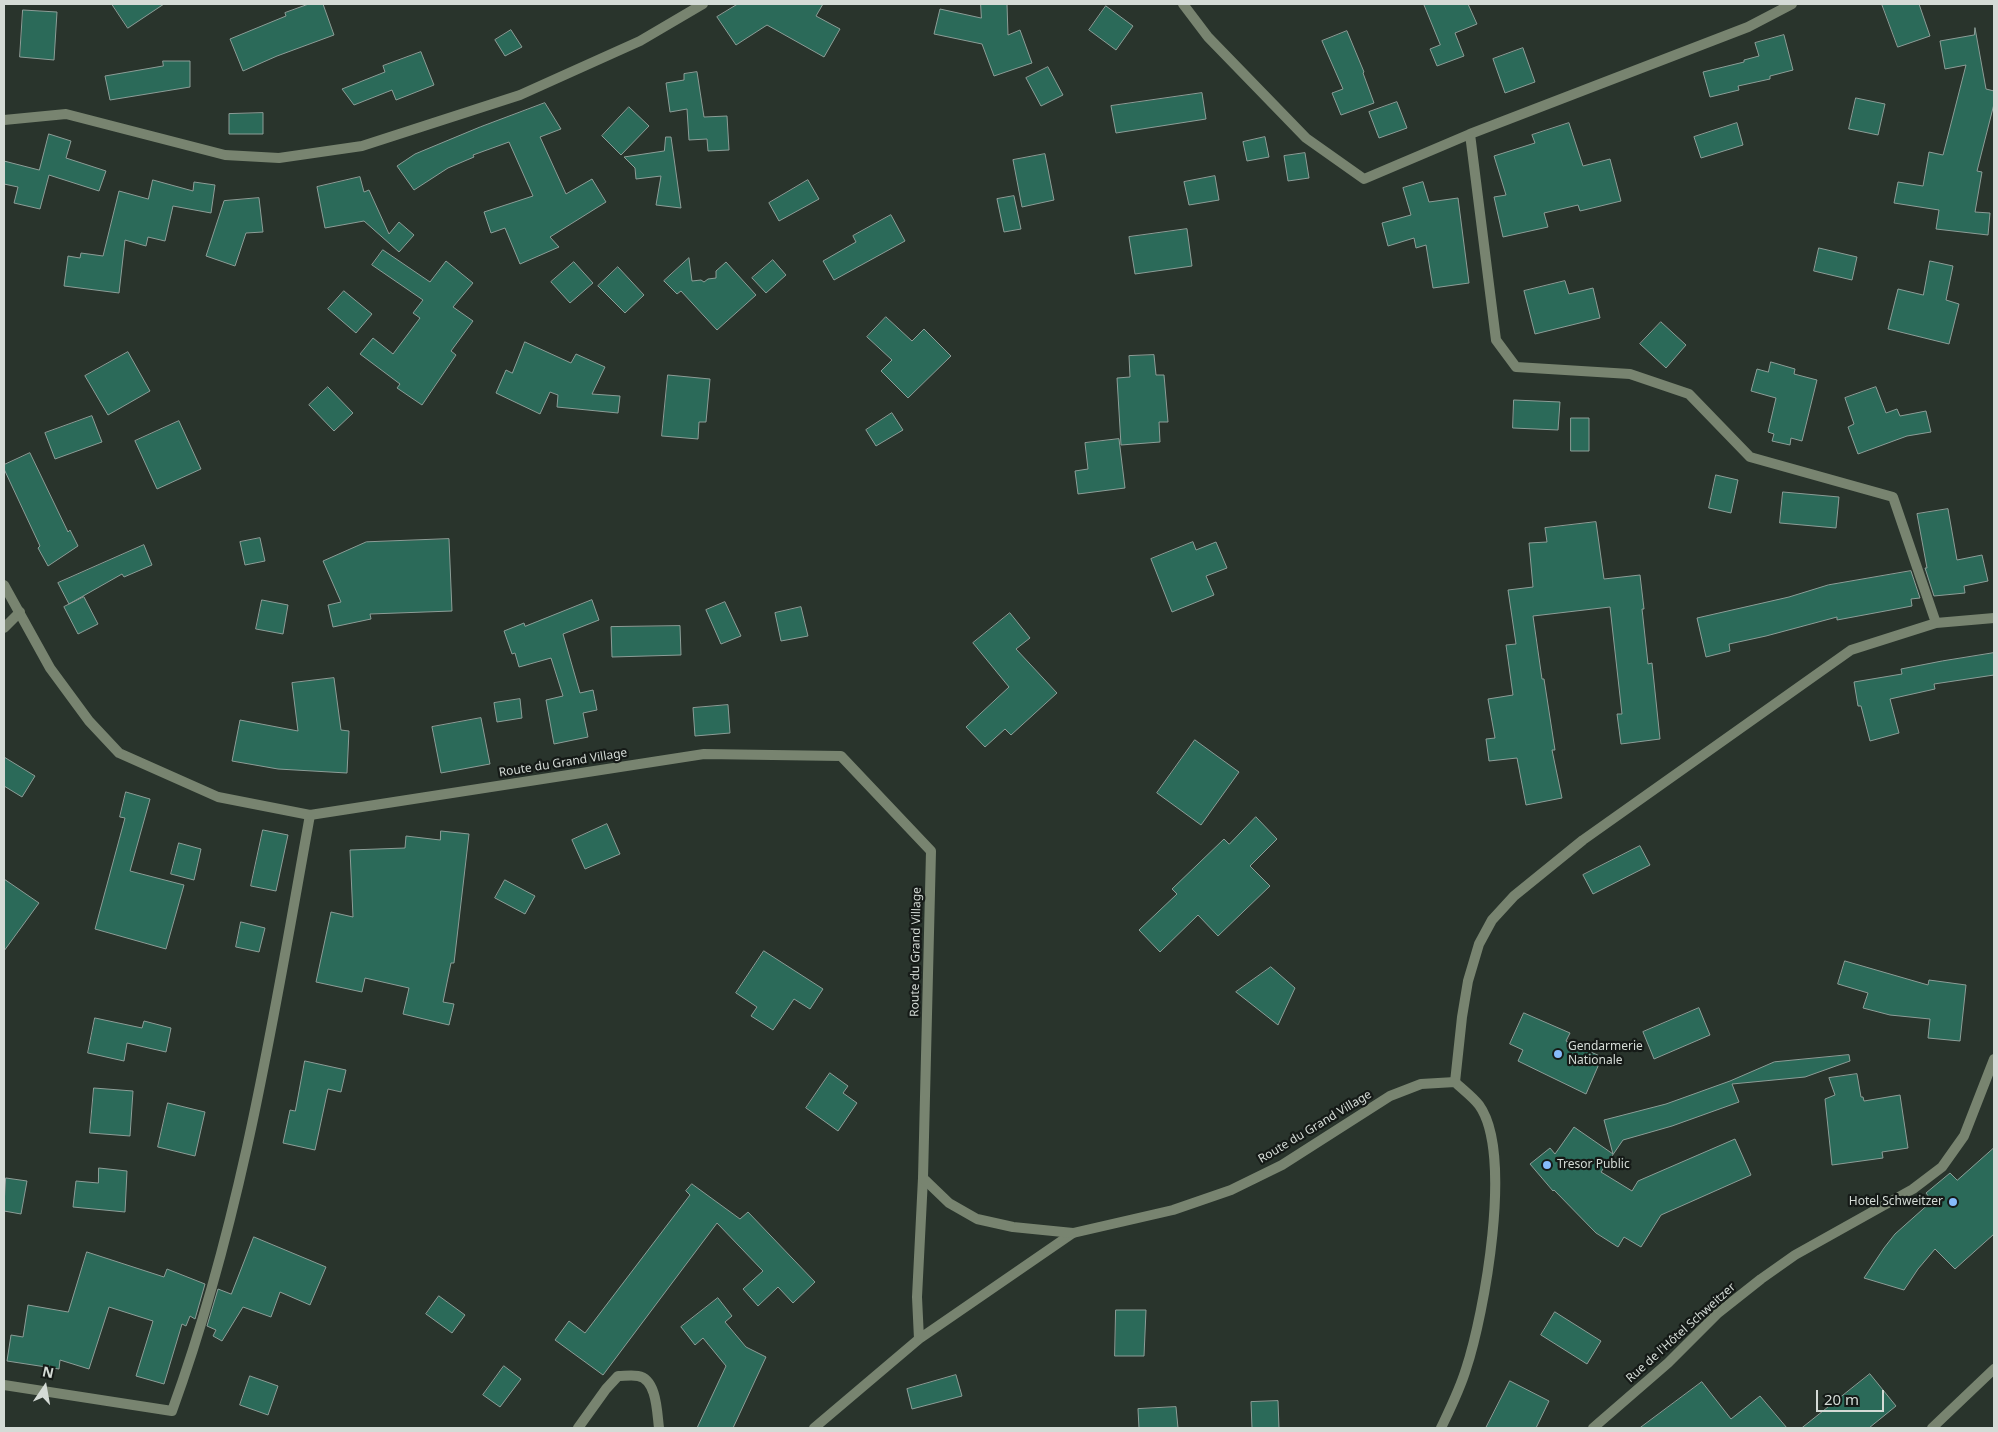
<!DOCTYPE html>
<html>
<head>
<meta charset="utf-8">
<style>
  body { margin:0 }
  #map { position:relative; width:1998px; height:1432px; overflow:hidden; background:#29342c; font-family:"Noto Sans",sans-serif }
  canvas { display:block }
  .frame { position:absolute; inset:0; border:5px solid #d4dbd6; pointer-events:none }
  .north { position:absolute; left:20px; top:1362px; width:50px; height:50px; -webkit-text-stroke:4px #151a17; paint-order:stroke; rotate:12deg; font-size:14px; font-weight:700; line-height:20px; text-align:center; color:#d4dbd6 }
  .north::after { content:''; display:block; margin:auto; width:18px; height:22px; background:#d4dbd6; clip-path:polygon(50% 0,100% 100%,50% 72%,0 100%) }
  .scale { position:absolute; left:1816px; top:1390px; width:68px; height:22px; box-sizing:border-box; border:2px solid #d4dbd6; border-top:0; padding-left:6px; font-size:15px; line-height:18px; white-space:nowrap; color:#d4dbd6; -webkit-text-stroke:4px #151a17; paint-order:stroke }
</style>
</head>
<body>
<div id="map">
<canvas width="1998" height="1432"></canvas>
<div class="frame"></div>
<div class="north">N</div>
<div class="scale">20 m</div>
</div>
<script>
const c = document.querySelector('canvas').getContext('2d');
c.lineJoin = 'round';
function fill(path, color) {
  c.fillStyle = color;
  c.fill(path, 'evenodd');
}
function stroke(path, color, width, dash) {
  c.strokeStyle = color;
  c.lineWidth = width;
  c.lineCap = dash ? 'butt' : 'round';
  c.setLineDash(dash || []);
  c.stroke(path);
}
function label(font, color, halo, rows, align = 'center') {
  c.font = font + ' "Noto Sans",sans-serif';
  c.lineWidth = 4.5;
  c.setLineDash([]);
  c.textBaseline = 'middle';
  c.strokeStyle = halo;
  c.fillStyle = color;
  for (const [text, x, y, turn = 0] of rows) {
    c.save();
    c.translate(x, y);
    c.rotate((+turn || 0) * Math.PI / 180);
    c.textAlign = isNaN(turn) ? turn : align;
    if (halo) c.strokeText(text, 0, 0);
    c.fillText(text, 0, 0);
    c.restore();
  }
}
const building = new Path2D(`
  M 112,4 L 164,4 L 128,28 Z
  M 309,4 L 323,4 L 334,35 L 277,56 L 243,71 L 230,39 L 286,16 L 285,13 Z
  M 738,4 L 823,4 L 816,16 L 840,29 L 824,57 L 767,25 L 736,45 L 717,17 Z
  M 981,4 L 1007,4 L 1008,35 L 1020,30 L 1032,63 L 994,76 L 982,44 L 934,34 L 940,9 L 981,18 Z
  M 1424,4 L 1468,4 L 1477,24 L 1455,33 L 1464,56 L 1437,66 L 1430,49 L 1440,45 Z
  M 1882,4 L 1919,4 L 1930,36 L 1898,47 Z
  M 1106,6 L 1133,26 L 1116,50 L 1089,30 Z
  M 23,10 L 57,12 L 54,60 L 20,57 Z
  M 1975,28 L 1986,89 L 1994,91 L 1994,104 L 1977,171 L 1982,172 L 1975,212 L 1990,213 L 1988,235 L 1936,229 L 1939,210 L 1894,203 L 1898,182 L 1923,186 L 1929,152 L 1943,155 L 1966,65 L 1945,69 L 1940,41 L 1974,35 Z
  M 511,30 L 522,47 L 505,56 L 495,40 Z
  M 1347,31 L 1364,72 L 1363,73 L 1374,103 L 1341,115 L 1332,93 L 1343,89 L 1322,41 Z
  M 1784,35 L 1793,70 L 1770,76 L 1770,79 L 1738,86 L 1739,90 L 1710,97 L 1703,72 L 1744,62 L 1744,60 L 1759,56 L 1755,43 Z
  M 1523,48 L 1535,82 L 1505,93 L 1493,59 Z
  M 421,52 L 434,85 L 396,100 L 392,90 L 354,105 L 342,89 L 385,72 L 383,66 Z
  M 163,61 L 190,61 L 190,87 L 110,100 L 105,76 L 163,66 Z
  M 1048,67 L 1063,95 L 1041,106 L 1026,78 Z
  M 697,72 L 704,117 L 727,116 L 729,150 L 708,151 L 707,139 L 689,140 L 687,109 L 670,112 L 666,83 L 684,80 L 684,74 Z
  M 1202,93 L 1206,119 L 1116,133 L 1111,106 Z
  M 1856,98 L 1885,104 L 1878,135 L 1849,129 Z
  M 1397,102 L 1407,128 L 1379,138 L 1369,112 Z
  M 545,103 L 561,129 L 540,137 L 566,194 L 592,179 L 606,202 L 550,237 L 559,247 L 520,264 L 505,228 L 491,233 L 484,212 L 533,196 L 509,142 L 473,155 L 474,157 L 448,168 L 414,190 L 397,166 L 415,154 L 480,127 Z
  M 629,107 L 649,126 L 621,155 L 602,136 Z
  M 263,113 L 263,134 L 229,134 L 229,114 Z
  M 1569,123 L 1583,166 L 1610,159 L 1621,201 L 1580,211 L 1578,205 L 1544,213 L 1548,227 L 1503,237 L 1494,197 L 1506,195 L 1494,156 L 1535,143 L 1532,135 Z
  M 1737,123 L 1743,145 L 1701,158 L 1694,137 Z
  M 49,134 L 71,141 L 66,158 L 106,171 L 99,191 L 49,175 L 40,209 L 14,203 L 18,187 L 4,184 L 4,161 L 39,170 Z
  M 666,137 L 671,137 L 681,208 L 656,205 L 661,176 L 636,179 L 635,168 L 624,157 L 664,151 Z
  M 1265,137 L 1269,157 L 1247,161 L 1243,142 Z
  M 1305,153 L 1309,178 L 1288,181 L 1284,156 Z
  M 1045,154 L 1054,200 L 1022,207 L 1013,160 Z
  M 1215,176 L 1219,200 L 1189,205 L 1184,182 Z
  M 360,177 L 364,192 L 369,190 L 389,234 L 399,222 L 414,235 L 399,252 L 364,221 L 325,228 L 317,187 Z
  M 153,180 L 193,191 L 194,182 L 215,185 L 211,213 L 173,206 L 165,241 L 148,237 L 146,246 L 125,240 L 119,293 L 64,286 L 68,256 L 80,258 L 81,253 L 103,256 L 119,191 L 148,199 Z
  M 808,180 L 819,199 L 779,221 L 769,203 Z
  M 1423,182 L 1429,202 L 1458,198 L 1469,283 L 1433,288 L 1426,245 L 1416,248 L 1414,238 L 1388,246 L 1382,223 L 1411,215 L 1403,188 Z
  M 1014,196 L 1021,229 L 1004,232 L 997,199 Z
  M 259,198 L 263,232 L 246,233 L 235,266 L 206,256 L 224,201 Z
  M 891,215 L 905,241 L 834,280 L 823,261 L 856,242 L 853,236 Z
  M 1187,229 L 1192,266 L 1135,274 L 1129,237 Z
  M 1819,248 L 1857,257 L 1852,280 L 1814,271 Z
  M 383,250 L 430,282 L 446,261 L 473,283 L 453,307 L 473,321 L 451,351 L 456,355 L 422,405 L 397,388 L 400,384 L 360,354 L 373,338 L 393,354 L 420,318 L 413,313 L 423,300 L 372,265 Z
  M 689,258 L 692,281 L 701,280 L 704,282 L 708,279 L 716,278 L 716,271 L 726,262 L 756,295 L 717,330 L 681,291 L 677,294 L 664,281 Z
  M 773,260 L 786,275 L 766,293 L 752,278 Z
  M 1930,261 L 1953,266 L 1946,300 L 1959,304 L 1949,344 L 1888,329 L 1898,289 L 1923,295 Z
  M 574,262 L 593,283 L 570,303 L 551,282 Z
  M 618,267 L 644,295 L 625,313 L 598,286 Z
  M 1565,281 L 1569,294 L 1593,288 L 1600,318 L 1535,334 L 1524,291 Z
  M 344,291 L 372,314 L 356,333 L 328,309 Z
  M 886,317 L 912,341 L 924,329 L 951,356 L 908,398 L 881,371 L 892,360 L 867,337 Z
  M 1661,322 L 1686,345 L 1666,368 L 1640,344 Z
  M 525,342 L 571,363 L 576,354 L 605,367 L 592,394 L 620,396 L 618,413 L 557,407 L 558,395 L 550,392 L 540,414 L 496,393 L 506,370 L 512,373 Z
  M 128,352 L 150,391 L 108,415 L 85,376 Z
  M 1154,355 L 1156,375 L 1164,375 L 1168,422 L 1159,422 L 1160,442 L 1121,445 L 1117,378 L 1130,377 L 1129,356 Z
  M 1771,362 L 1795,369 L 1794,374 L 1817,380 L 1802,441 L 1791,438 L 1790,445 L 1772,441 L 1774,434 L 1768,432 L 1776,398 L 1751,391 L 1757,369 L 1768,372 Z
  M 668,375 L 710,379 L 706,422 L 699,422 L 698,439 L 662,436 Z
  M 328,387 L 353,413 L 334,431 L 309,405 Z
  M 1876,387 L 1886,413 L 1897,409 L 1900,416 L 1926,411 L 1931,432 L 1907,436 L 1858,454 L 1848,427 L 1854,424 L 1845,398 Z
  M 1514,400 L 1560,402 L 1558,430 L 1513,428 Z
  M 892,413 L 903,430 L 876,446 L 866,430 Z
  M 92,416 L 102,442 L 55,459 L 45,433 Z
  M 1571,418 L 1589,418 L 1589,451 L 1571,451 Z
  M 179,421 L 201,469 L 157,489 L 135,441 Z
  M 1119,439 L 1125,488 L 1078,494 L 1075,471 L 1088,469 L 1085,443 Z
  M 30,453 L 68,532 L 70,530 L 78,546 L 48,566 L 38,548 L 40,546 L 4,469 L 4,465 Z
  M 1716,475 L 1738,480 L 1731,513 L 1709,508 Z
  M 1783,492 L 1839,497 L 1836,528 L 1780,523 Z
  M 1948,509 L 1957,560 L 1982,555 L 1988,581 L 1964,586 L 1965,593 L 1934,596 L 1925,568 L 1927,568 L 1917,514 Z
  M 1596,522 L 1604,579 L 1640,575 L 1644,609 L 1642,609 L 1648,664 L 1652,663 L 1660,739 L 1621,744 L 1617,714 L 1622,714 L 1610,607 L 1533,616 L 1542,679 L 1544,679 L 1555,750 L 1552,750 L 1562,798 L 1526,805 L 1517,758 L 1489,761 L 1486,739 L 1495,738 L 1488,699 L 1513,695 L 1506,645 L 1516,644 L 1508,590 L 1533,587 L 1529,543 L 1547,542 L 1545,528 Z
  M 260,538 L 265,561 L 245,565 L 240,542 Z
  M 449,539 L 452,611 L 370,614 L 371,619 L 333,627 L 328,605 L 341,602 L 323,561 L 366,542 Z
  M 1193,542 L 1196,550 L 1216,542 L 1227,568 L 1206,576 L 1214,595 L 1172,612 L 1151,559 Z
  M 144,545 L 152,565 L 124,577 L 122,574 L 69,604 L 58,583 Z
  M 1911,571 L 1920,598 L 1911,599 L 1912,606 L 1837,620 L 1837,617 L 1766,636 L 1729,644 L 1730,651 L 1706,657 L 1697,618 L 1789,597 L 1828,585 Z
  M 84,597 L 98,624 L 78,634 L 64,607 Z
  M 262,600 L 288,605 L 283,634 L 256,629 Z
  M 592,600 L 599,620 L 563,634 L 580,693 L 593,690 L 597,710 L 583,713 L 588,737 L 554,744 L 546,700 L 563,696 L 551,658 L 519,667 L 515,653 L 512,654 L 504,631 L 524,623 L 525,626 Z
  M 725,602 L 741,636 L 721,644 L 706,610 Z
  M 801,607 L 808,636 L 781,641 L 775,613 Z
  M 1010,613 L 1030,638 L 1016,649 L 1057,693 L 1011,735 L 1005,729 L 985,747 L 966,727 L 1009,687 L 973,643 Z
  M 680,626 L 681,655 L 612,657 L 611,627 Z
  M 1994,653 L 1994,675 L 1934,684 L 1935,689 L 1890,699 L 1899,733 L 1870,741 L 1861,706 L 1858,706 L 1854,682 L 1902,674 L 1901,669 L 1942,661 Z
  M 334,678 L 341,730 L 349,731 L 347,773 L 278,769 L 232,761 L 240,720 L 298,731 L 292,683 Z
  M 520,699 L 522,718 L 497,722 L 494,703 Z
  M 728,705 L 730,733 L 695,736 L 693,708 Z
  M 481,718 L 490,764 L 441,773 L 432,727 Z
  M 1195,740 L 1239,772 L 1201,825 L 1157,793 Z
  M 4,757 L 35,776 L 22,797 L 4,786 Z
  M 126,792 L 150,799 L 130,871 L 184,885 L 166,949 L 95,929 L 125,818 L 120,817 Z
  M 1256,817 L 1277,839 L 1250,866 L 1270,886 L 1218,936 L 1198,915 L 1160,952 L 1139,930 L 1177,894 L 1172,889 L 1224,839 L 1229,844 Z
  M 607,824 L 620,854 L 585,869 L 572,840 Z
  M 263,830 L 288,835 L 276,891 L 251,886 Z
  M 441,831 L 469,834 L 454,963 L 451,963 L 443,1002 L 454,1004 L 449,1025 L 403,1014 L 409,988 L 365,978 L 362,992 L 316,982 L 331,912 L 353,917 L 350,850 L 405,848 L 406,836 L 440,840 Z
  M 179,843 L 201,849 L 194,880 L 171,874 Z
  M 1640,846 L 1650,865 L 1593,894 L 1583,875 Z
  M 4,879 L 39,903 L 4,951 Z
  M 505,880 L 535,896 L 525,914 L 495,898 Z
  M 241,922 L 265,928 L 259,952 L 236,947 Z
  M 764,951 L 823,989 L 810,1009 L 794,999 L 773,1030 L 751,1016 L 757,1007 L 736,993 Z
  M 1845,961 L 1928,985 L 1929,980 L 1966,985 L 1960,1041 L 1928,1038 L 1930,1019 L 1890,1015 L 1863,1008 L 1868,993 L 1838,984 Z
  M 1271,967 L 1295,988 L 1278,1025 L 1236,992 Z
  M 1699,1008 L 1710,1035 L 1654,1059 L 1643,1032 Z
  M 1524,1013 L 1570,1033 L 1566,1041 L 1602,1057 L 1586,1094 L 1518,1061 L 1523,1050 L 1510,1044 Z
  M 95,1018 L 142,1028 L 144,1021 L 171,1028 L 166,1052 L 127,1043 L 124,1061 L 88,1053 Z
  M 1849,1055 L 1850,1061 L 1805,1077 L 1732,1084 L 1739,1102 L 1672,1126 L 1623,1140 L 1601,1172 L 1632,1191 L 1638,1181 L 1735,1139 L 1751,1175 L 1661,1215 L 1641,1247 L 1624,1237 L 1618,1247 L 1596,1233 L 1554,1190 L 1553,1191 L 1530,1164 L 1550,1148 L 1555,1154 L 1574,1127 L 1613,1154 L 1604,1120 L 1666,1104 L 1730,1081 L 1774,1062 Z
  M 305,1061 L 346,1070 L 341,1092 L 328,1089 L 315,1150 L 283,1143 L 290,1110 L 295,1111 Z
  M 830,1073 L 848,1086 L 843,1093 L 857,1103 L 838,1131 L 806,1108 Z
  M 1857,1074 L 1861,1097 L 1863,1097 L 1864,1101 L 1900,1095 L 1908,1148 L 1882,1152 L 1883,1158 L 1832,1165 L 1825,1099 L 1835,1095 L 1829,1078 Z
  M 94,1088 L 133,1091 L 130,1136 L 90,1133 Z
  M 168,1103 L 205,1112 L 195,1156 L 158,1147 Z
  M 1994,1148 L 1994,1234 L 1955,1269 L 1935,1249 L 1918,1269 L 1904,1290 L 1864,1278 L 1884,1248 L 1895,1234 L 1932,1201 L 1926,1193 L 1950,1173 L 1957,1180 Z
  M 99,1168 L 127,1171 L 125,1212 L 73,1207 L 76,1181 L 98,1183 Z
  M 6,1178 L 27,1181 L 21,1214 L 4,1211 Z
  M 692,1184 L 740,1219 L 748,1212 L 815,1282 L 793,1303 L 778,1287 L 758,1306 L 743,1289 L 763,1271 L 717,1223 L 603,1375 L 555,1340 L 569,1321 L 585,1333 L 690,1195 L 686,1191 Z
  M 254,1237 L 326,1267 L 310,1305 L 280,1292 L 271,1317 L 243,1307 L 222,1341 L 213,1336 L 216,1330 L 207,1326 L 218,1289 L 231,1294 Z
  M 87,1252 L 164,1277 L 167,1269 L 205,1284 L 195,1319 L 190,1316 L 186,1326 L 182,1324 L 164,1384 L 136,1376 L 153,1321 L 109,1307 L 89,1369 L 60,1360 L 59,1369 L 7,1361 L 11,1335 L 23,1337 L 28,1305 L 68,1312 Z
  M 439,1296 L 465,1315 L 452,1333 L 426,1314 Z
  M 718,1298 L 732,1316 L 725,1322 L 746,1347 L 766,1357 L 733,1428 L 697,1428 L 726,1366 L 703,1338 L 695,1345 L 681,1327 Z
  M 1116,1310 L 1146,1310 L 1144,1356 L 1115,1356 Z
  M 1555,1312 L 1601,1341 L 1587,1364 L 1541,1335 Z
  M 504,1366 L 521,1379 L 500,1407 L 483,1395 Z
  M 1870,1374 L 1896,1406 L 1869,1428 L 1802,1428 Z
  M 956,1375 L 962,1396 L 912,1409 L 907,1389 Z
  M 250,1376 L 278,1386 L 268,1415 L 240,1405 Z
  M 1510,1381 L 1549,1401 L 1536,1428 L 1486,1428 Z
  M 1702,1382 L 1731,1419 L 1760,1396 L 1787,1428 L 1640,1428 Z
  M 1278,1401 L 1279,1428 L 1252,1428 L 1251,1402 Z
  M 1176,1407 L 1178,1428 L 1139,1428 L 1138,1409 Z`);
fill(building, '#2b6a59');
stroke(building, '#8c9d97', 1);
stroke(new Path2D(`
  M 919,1339 L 1073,1233
  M 578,1428 L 606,1389 L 618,1376 C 624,1376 632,1375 638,1376 C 657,1379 657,1413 659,1428
  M 814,1428 L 919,1339 L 917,1297 L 923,1178`), '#788470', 10);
stroke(new Path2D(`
  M 1183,4 L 1208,37 L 1306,138 L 1364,179 L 1470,134 L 1748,27 L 1792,4
  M 4,120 L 66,114 L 225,155 L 279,158 L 362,146 L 520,95 L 640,41 L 703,4
  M 1470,134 L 1496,340 L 1516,367 L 1630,374 L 1689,394 L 1750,457 L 1893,497 L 1936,623
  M 4,628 L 20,612
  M 1455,1082 L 1462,1017 L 1468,981 L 1479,944 L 1492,920 L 1514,896 L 1583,840 L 1851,650 L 1936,623 L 1994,618
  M 4,1385 L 172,1411 C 242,1219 274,1015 310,815
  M 1593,1428 L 1668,1363 L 1718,1313 L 1761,1279 L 1795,1255 L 1913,1189 L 1942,1167 L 1964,1136 L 1994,1059
  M 1932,1428 L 1994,1369`), '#788470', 10);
stroke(new Path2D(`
  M 4,585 L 50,668 L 89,721 L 119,753 L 218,797 L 310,815 L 704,754 L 841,756 L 931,851 L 923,1178 L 949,1203 L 977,1219 L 1013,1227 L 1073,1233 L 1173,1210 L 1231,1190 L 1282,1165 L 1390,1096 L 1421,1084 L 1455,1082 C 1462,1089 1473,1097 1479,1105 C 1514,1153 1484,1315 1466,1369 C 1460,1389 1450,1409 1441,1428`), '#788470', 10);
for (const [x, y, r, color] of [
  [1558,1054,5,"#86bbfb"],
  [1547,1165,5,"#86bbfb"],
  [1953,1202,5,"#86bbfb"]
]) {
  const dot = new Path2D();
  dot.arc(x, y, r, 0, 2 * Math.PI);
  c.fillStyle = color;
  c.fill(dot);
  stroke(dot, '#151a17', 2);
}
label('12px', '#d4dbd6', '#151a17', [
  ["Route du Grand Village",563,763,-9],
  ["Route du Grand Village",916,952,-89],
  ["Route du Grand Village",1315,1127,-31],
  ["Rue de l'Hôtel Schweitzer",1681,1333,-42]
]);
label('12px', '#d4dbd6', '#151a17', [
  ["Gendarmerie",1568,1047],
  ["Nationale",1568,1061],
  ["Tresor Public",1557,1165],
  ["Hotel Schweitzer",1943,1202,"right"]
], 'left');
</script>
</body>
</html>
